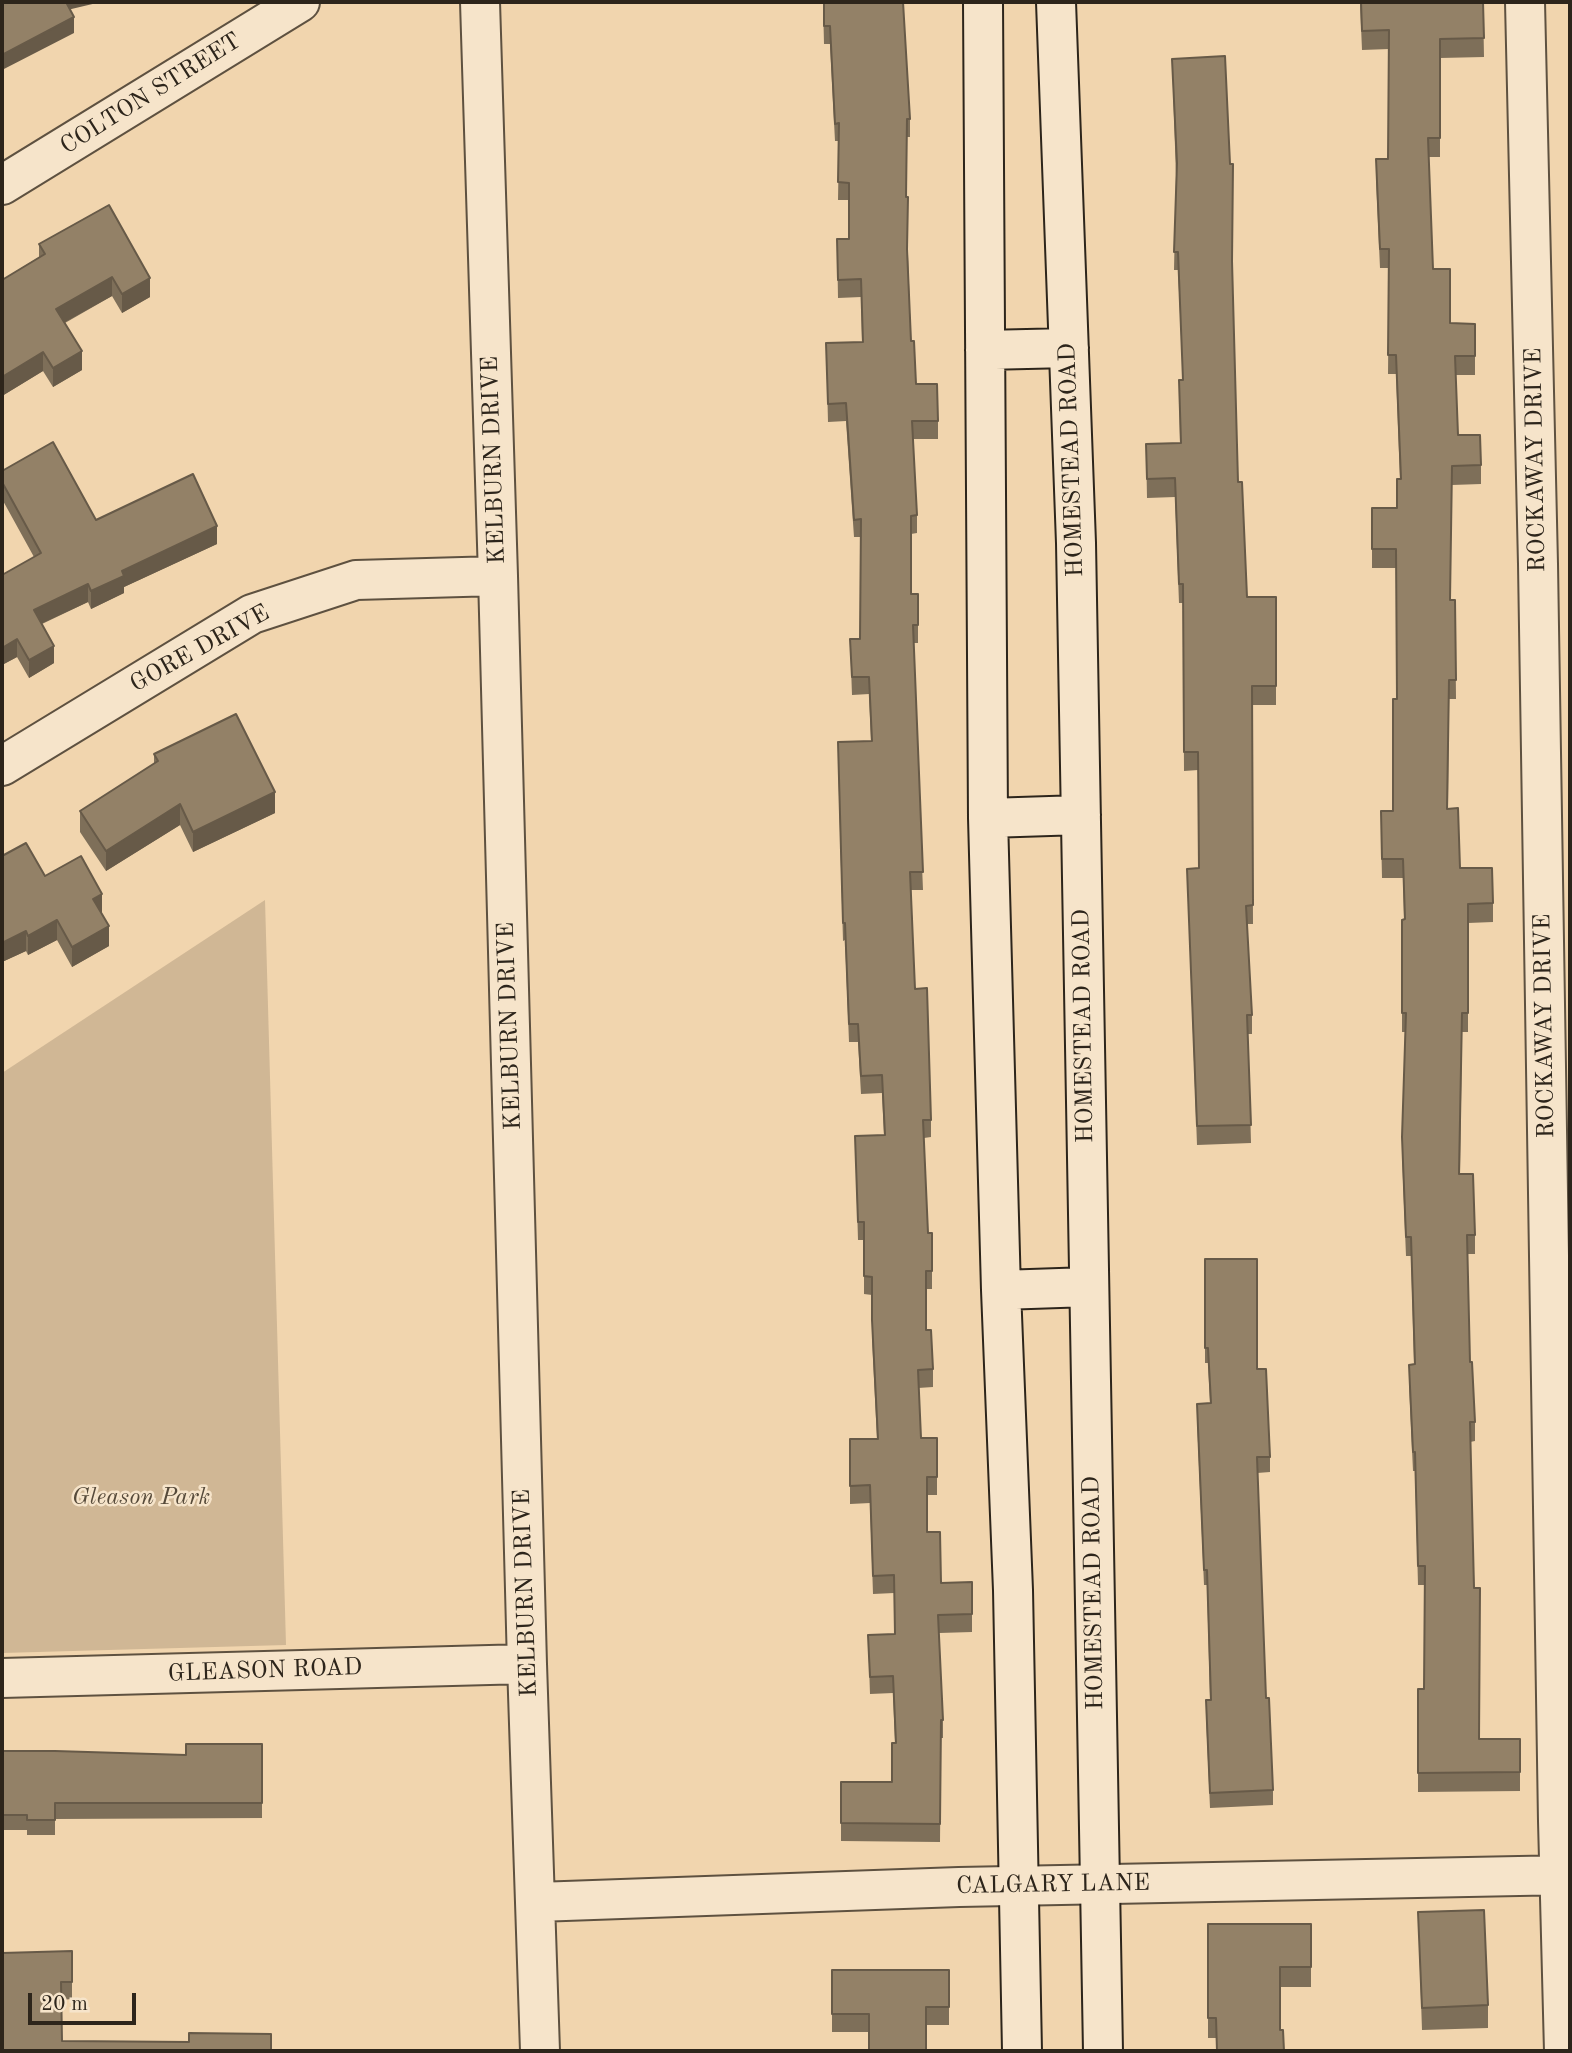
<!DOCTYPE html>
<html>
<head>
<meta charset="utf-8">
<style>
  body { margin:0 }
  #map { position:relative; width:1572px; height:2053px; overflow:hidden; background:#f1d5ae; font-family:"Old Standard TT",serif }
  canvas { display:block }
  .frame { position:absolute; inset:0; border:4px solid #2d251b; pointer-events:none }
  .scale { position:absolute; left:28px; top:1993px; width:108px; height:32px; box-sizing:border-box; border:4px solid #2d251b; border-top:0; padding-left:9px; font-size:21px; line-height:24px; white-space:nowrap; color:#2d251b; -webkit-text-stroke:5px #f6e4ca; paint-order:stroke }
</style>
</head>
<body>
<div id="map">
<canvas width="1572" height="2053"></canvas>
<div class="frame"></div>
<div class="scale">20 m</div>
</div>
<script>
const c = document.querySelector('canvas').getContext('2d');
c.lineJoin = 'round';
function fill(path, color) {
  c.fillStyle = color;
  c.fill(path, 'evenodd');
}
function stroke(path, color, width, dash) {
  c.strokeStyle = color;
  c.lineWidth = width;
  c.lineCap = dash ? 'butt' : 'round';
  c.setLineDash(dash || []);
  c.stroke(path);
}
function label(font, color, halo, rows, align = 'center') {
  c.font = font + ' "Old Standard TT",serif';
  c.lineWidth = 5;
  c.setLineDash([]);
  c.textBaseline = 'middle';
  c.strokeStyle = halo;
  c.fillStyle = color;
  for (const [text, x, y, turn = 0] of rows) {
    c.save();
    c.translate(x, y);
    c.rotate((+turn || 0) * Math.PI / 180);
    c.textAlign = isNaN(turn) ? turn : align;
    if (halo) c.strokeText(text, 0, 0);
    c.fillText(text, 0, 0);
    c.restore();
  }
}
fill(new Path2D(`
  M 265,900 L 286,1645 L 2,1653 L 2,1073 Z`), '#d0b795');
const minor = new Path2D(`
  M 480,2 L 498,576 L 527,1664 L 540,2051
  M 1525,2 L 1538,564 L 1558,1821 L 1564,2051
  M 2,185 L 300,2
  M 2,766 L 252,614 L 356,580 L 498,576
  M 2,1678 L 527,1664
  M 537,1902 L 959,1887 L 1570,1875`);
const secondary = new Path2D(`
  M 983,2 L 988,818 L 1001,1290 L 1013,1590 L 1022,2051
  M 1056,2 L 1076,543 L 1103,2051
  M 985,350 L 1069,348
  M 988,818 L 1081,815
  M 1001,1290 L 1089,1287`);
stroke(minor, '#5e5140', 42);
stroke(secondary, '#2d251b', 42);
stroke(minor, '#f6e4ca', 38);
stroke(secondary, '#f6e4ca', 38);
fill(new Path2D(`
  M 823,2 L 903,2 L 910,119 L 910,137 L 907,137 L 906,197 L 911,341 L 916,384 L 938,421 L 938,439 L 913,439 L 917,515 L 917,533 L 911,534 L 911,594 L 918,594 L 918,643 L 913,643 L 923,890 L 911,890 L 915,989 L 931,1120 L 931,1137 L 924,1138 L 928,1233 L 932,1233 L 932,1289 L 926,1289 L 926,1330 L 933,1369 L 933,1387 L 918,1388 L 921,1438 L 937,1438 L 937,1495 L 927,1495 L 927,1532 L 941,1583 L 972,1614 L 972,1632 L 939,1633 L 943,1720 L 943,1738 L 941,1738 L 940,1842 L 841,1841 L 841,1782 L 892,1782 L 895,1743 L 893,1693 L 870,1694 L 868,1635 L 895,1634 L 894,1593 L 873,1594 L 870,1503 L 850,1504 L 850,1439 L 877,1439 L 872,1338 L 872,1295 L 864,1294 L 864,1240 L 858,1240 L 855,1136 L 884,1135 L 882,1093 L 861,1094 L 858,1042 L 849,1042 L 845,940 L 843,941 L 838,760 L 871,741 L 869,694 L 852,695 L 850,639 L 860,639 L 861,537 L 854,537 L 846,421 L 828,422 L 826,343 L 862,342 L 861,297 L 838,298 L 837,239 L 849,239 L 849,200 L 838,200 L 839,141 L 835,141 L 830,44 L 824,44 Z
  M 1360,2 L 1483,2 L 1484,57 L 1440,58 L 1440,157 L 1428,157 L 1433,269 L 1450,323 L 1475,324 L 1475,375 L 1455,375 L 1458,435 L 1481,465 L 1481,484 L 1452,485 L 1450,600 L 1455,600 L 1456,699 L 1449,699 L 1448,809 L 1460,868 L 1493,903 L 1493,922 L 1468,923 L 1468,1032 L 1462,1032 L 1460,1174 L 1475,1235 L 1475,1254 L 1467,1254 L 1470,1362 L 1475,1422 L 1475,1441 L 1470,1442 L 1479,1739 L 1520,1739 L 1520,1791 L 1418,1792 L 1418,1689 L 1424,1689 L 1425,1585 L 1418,1585 L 1415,1471 L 1413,1471 L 1409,1384 L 1409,1365 L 1414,1364 L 1411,1256 L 1406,1256 L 1402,1156 L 1405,1032 L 1402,1032 L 1402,920 L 1404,919 L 1403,878 L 1382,878 L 1381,830 L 1381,811 L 1393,811 L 1397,699 L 1396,568 L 1372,568 L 1372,508 L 1397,508 L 1400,479 L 1396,374 L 1388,374 L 1389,268 L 1380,268 L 1376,179 L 1376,159 L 1388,159 L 1389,49 L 1362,50 Z
  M 1172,59 L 1232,267 L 1238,482 L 1247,597 L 1276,597 L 1276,705 L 1252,705 L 1253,924 L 1247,924 L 1252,1015 L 1252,1034 L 1248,1034 L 1251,1143 L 1197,1145 L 1187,869 L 1199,868 L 1198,770 L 1184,771 L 1183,603 L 1179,603 L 1175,497 L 1147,498 L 1146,444 L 1180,443 L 1179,380 L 1183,380 L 1178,270 L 1174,270 L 1176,176 Z
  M 109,205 L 150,297 L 122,313 L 112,296 L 65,323 L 82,370 L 53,387 L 43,371 L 2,396 L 2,280 L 39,257 L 39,244 Z
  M 2,471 L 96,520 L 217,544 L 124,587 L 124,593 L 91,609 L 88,602 L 42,624 L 54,663 L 29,678 L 17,657 L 2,665 L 2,575 L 34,557 L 2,499 Z
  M 154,754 L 275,813 L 193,852 L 180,825 L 106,871 L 80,832 L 80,811 L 154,764 Z
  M 2,856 L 45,876 L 102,914 L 109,946 L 72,967 L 57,940 L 28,955 L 26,951 L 2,962 Z
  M 1205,1259 L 1257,1369 L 1270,1457 L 1270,1472 L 1257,1473 L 1266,1698 L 1273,1790 L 1273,1805 L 1210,1808 L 1206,1716 L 1206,1700 L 1210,1700 L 1207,1585 L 1204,1585 L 1197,1420 L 1197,1404 L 1210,1403 L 1208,1363 L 1205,1363 Z
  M 262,1744 L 262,1818 L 55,1819 L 55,1835 L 27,1835 L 27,1830 L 2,1830 L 2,1751 L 186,1755 Z
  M 1418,1912 L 1488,2005 L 1488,2028 L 1422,2030 Z
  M 1208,1924 L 1311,1924 L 1311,1987 L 1280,1987 L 1280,2030 L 1284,2051 L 1216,2051 L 1216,2038 L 1208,2038 Z
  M 2,1953 L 72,1982 L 72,1999 L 61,2000 L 62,2041 L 2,2051 Z
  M 832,1970 L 949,1970 L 949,2025 L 926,2025 L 869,2032 L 832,2032 Z`), '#7e6f59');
fill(new Path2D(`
  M 63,2 L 101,2 L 63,11 Z
  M 74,17 L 74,33 L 2,70 L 2,55 Z
  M 112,277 L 112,296 L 56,327 L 56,309 Z
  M 150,278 L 150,297 L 122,313 L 122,294 Z
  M 82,351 L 82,370 L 53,387 L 53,368 Z
  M 43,352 L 43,371 L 2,396 L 2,377 Z
  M 217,526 L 217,544 L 124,587 L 124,593 L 91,609 L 91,591 L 122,571 Z
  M 88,584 L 88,602 L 34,627 L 34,610 Z
  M 17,639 L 17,657 L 2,665 L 2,648 Z
  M 54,646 L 54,663 L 29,678 L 29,660 Z
  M 275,792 L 275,813 L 193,852 L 193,832 Z
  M 180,804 L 180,825 L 106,871 L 106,851 Z
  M 102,894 L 102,914 L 93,919 L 93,899 Z
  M 57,920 L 57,940 L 28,955 L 28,936 Z
  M 109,926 L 109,946 L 72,967 L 72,947 Z
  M 26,931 L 26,951 L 2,962 L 2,943 Z`), '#675a48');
const building = new Path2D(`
  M 2,2 L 66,2 L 74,17 L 2,55 Z
  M 824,2 L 903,2 L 910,119 L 907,119 L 906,197 L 908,197 L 907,249 L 911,341 L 914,341 L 916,384 L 937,384 L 938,421 L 912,421 L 917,515 L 911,516 L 911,594 L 918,594 L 918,625 L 913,625 L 923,872 L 910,872 L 915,989 L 927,988 L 931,1120 L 923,1120 L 928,1233 L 932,1233 L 932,1271 L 926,1271 L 926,1330 L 931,1330 L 933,1369 L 918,1370 L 921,1438 L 937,1438 L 937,1477 L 927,1477 L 927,1532 L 940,1532 L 941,1583 L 972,1582 L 972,1614 L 938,1615 L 943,1720 L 941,1720 L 940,1824 L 841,1823 L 841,1782 L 892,1782 L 892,1743 L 896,1743 L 893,1676 L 870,1677 L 868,1635 L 895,1634 L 894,1575 L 873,1576 L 870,1485 L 850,1486 L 850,1439 L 878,1439 L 872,1320 L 872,1277 L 864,1276 L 864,1222 L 858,1222 L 855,1136 L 885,1135 L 882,1075 L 861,1076 L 858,1024 L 849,1024 L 845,923 L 843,923 L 838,742 L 872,741 L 869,677 L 852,677 L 850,639 L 860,639 L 861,519 L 854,520 L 846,403 L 828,404 L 826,343 L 863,342 L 861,279 L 838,280 L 837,239 L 849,239 L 849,183 L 838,182 L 839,123 L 835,124 L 830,26 L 824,26 Z
  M 1361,2 L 1483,2 L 1484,38 L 1440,39 L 1440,138 L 1428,138 L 1433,269 L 1450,269 L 1450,323 L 1475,324 L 1475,356 L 1455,356 L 1458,435 L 1480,435 L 1481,465 L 1452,466 L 1450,600 L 1455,600 L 1456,680 L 1449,680 L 1447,809 L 1458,808 L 1460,868 L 1492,868 L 1493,903 L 1468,904 L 1468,1013 L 1462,1013 L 1459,1174 L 1473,1174 L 1475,1235 L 1467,1235 L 1470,1362 L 1472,1362 L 1475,1422 L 1470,1422 L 1474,1588 L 1480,1588 L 1479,1739 L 1520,1739 L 1520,1772 L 1418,1773 L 1418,1689 L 1424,1689 L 1425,1566 L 1418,1566 L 1415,1452 L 1413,1452 L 1409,1365 L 1415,1364 L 1411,1237 L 1406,1237 L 1402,1137 L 1406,1013 L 1402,1013 L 1402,920 L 1405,919 L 1403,859 L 1382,859 L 1381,811 L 1393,811 L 1393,699 L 1397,699 L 1396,549 L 1372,549 L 1372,508 L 1397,508 L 1397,479 L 1401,479 L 1396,355 L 1388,355 L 1389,249 L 1380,249 L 1376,159 L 1388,159 L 1389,30 L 1362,31 Z
  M 1225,56 L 1230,164 L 1233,164 L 1232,261 L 1238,482 L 1242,482 L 1247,597 L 1276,597 L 1276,686 L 1252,686 L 1253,905 L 1246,906 L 1252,1015 L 1247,1015 L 1251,1125 L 1197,1126 L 1187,869 L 1199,868 L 1198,752 L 1184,752 L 1183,584 L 1179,584 L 1175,478 L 1147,479 L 1146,444 L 1181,443 L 1179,380 L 1183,380 L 1178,252 L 1174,252 L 1177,163 L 1172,59 Z
  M 109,205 L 150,278 L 122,294 L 112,277 L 56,309 L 82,351 L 53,368 L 43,352 L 2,377 L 2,280 L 45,254 L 39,244 Z
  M 53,442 L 96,520 L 193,474 L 217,526 L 122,571 L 124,576 L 91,591 L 88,584 L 34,610 L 54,646 L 29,660 L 17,639 L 2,648 L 2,575 L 41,553 L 2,482 L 2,471 Z
  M 236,714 L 275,792 L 193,832 L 180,804 L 106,851 L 80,811 L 158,761 L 154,754 Z
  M 26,843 L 45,876 L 81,856 L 102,894 L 93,899 L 109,926 L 72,947 L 57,920 L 28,936 L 26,931 L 2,943 L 2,856 Z
  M 1205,1259 L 1257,1259 L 1257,1369 L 1266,1369 L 1270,1457 L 1257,1457 L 1266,1698 L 1269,1698 L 1273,1790 L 1210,1793 L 1206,1700 L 1211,1700 L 1207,1570 L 1204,1570 L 1197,1404 L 1211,1403 L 1208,1348 L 1205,1348 Z
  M 186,1744 L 262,1744 L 262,1803 L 55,1803 L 55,1820 L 27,1820 L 27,1815 L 2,1815 L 2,1751 L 55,1751 L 186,1755 Z
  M 1484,1910 L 1488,2005 L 1422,2008 L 1418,1912 Z
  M 1208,1924 L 1311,1924 L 1311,1967 L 1280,1967 L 1280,2030 L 1283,2030 L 1284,2051 L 1217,2051 L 1216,2018 L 1208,2018 Z
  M 72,1951 L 72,1982 L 61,1982 L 62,2041 L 189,2042 L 189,2033 L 271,2034 L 271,2051 L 2,2051 L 2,1953 Z
  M 832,1970 L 949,1970 L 949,2007 L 926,2007 L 926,2051 L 869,2051 L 869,2014 L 832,2014 Z`);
fill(building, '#938167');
stroke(building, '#675a48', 2);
label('24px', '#2d251b', '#f6e4ca', [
  ["COLTON STREET",151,94,-32],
  ["KELBURN DRIVE",494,460,-92],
  ["HOMESTEAD ROAD",1072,460,-92],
  ["ROCKAWAY DRIVE",1536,460,-91],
  ["GORE DRIVE",200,649,-29],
  ["KELBURN DRIVE",510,1026,-92],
  ["HOMESTEAD ROAD",1084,1026,-91],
  ["ROCKAWAY DRIVE",1545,1026,-91],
  ["KELBURN DRIVE",526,1593,-92],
  ["HOMESTEAD ROAD",1094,1593,-91],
  ["GLEASON ROAD",265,1671,-2],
  ["CALGARY LANE",1053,1885,-1]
]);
label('italic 24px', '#564a3a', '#f6e4ca', [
  ["Gleason Park",141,1498]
]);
</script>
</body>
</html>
